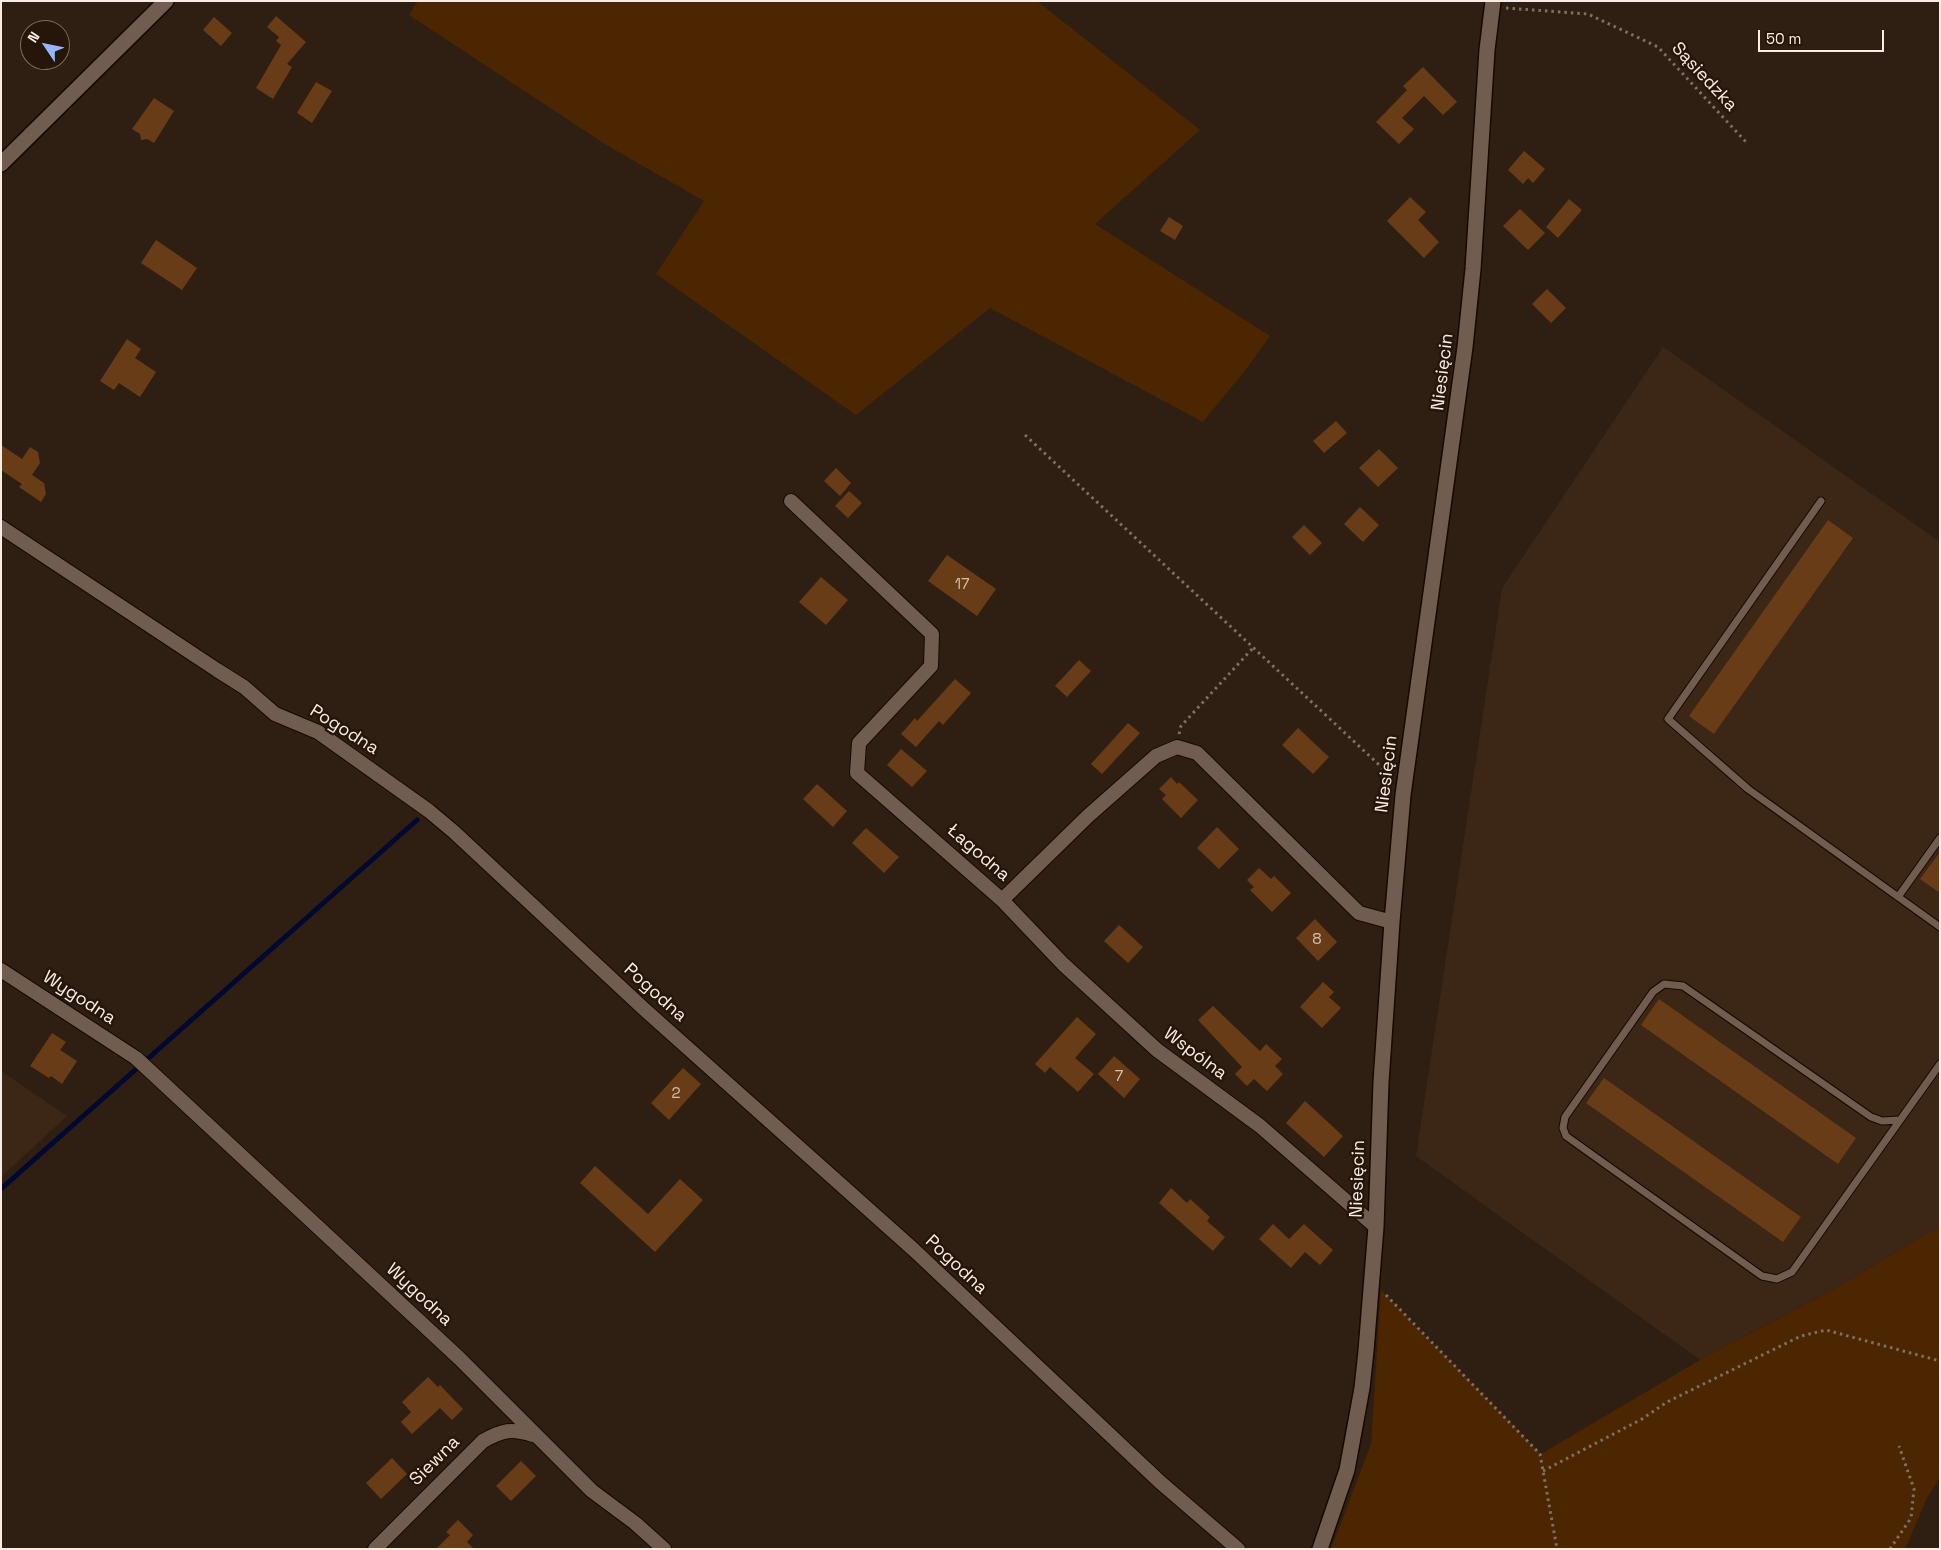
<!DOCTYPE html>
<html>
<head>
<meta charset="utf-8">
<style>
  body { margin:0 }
  #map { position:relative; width:1941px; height:1550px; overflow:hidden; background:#2f1f13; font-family:"Space Grotesk",sans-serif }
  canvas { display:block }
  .frame { position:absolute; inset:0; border:2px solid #f8ece4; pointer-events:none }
  .north { position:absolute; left:20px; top:20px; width:50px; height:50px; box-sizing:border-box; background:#251609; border:1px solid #796c61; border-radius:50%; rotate:304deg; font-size:14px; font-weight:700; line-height:20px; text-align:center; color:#f8ece4 }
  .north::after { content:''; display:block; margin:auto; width:18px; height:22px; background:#95b6fd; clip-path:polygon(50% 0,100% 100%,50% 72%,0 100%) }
  .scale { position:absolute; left:1758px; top:30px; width:126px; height:22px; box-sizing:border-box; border:2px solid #f8ece4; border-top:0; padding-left:6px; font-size:15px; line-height:18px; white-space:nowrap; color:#f8ece4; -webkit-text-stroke:4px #251609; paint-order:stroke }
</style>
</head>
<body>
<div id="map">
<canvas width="1941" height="1550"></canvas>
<div class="frame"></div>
<div class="north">N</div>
<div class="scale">50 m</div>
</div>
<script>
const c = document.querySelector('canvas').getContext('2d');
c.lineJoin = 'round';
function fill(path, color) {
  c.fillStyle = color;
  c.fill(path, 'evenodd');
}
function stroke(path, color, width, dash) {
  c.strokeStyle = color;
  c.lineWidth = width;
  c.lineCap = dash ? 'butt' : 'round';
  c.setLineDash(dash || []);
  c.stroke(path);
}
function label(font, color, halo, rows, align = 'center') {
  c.font = font + ' "Space Grotesk",sans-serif';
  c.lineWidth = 5;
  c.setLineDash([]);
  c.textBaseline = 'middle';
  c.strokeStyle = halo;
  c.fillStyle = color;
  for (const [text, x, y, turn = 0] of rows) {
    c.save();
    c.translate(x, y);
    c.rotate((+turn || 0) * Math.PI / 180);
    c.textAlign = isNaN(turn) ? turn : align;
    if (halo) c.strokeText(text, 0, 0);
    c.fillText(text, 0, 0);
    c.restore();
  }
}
fill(new Path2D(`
  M 1663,347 L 1940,542 L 1940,1226 L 1827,1293 L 1700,1360 L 1416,1156 L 1502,588 Z
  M 1,1071 L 67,1116 L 1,1177 Z`), '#3c2615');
fill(new Path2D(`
  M 418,1 L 1037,1 L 1200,130 L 1095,224 L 1270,336 L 1247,368 L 1203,422 L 990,308 L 856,415 L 656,274 L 704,201 L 608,146 L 409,15 Z
  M 1940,1226 L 1940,1477 L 1927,1498 L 1905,1549 L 1331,1549 L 1371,1444 L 1381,1290 L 1541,1454 L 1700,1360 L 1827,1293 Z`), '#4c2600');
stroke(new Path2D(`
  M 1,1189 L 417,820`), '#010931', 5);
fill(new Path2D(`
  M 276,16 L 306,42 L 287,64 L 292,67 L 273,99 L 256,88 L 281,45 L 276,41 L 279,37 L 267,27 Z
  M 214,17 L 232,33 L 221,46 L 203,30 Z
  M 1423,67 L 1457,102 L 1443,115 L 1424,96 L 1402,118 L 1414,129 L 1399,144 L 1376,122 L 1407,90 L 1403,86 Z
  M 316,82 L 332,91 L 312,123 L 297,113 Z
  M 154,98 L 174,111 L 154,143 L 147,139 L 141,140 L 140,134 L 132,129 Z
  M 1524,151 L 1545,169 L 1533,183 L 1528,178 L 1523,184 L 1508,170 Z
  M 1410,197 L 1426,212 L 1418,220 L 1439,242 L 1424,258 L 1387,221 Z
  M 1569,199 L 1582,210 L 1558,238 L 1546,227 Z
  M 1520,209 L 1545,233 L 1528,250 L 1503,226 Z
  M 1169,217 L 1183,226 L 1175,240 L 1160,231 Z
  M 156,240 L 197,268 L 182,290 L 141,263 Z
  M 1547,289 L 1566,308 L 1551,323 L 1532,304 Z
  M 127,339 L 141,349 L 135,358 L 156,372 L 140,397 L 119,383 L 114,390 L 100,381 Z
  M 1336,421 L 1347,433 L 1324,453 L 1313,441 Z
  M 1,445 L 22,459 L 30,447 L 38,452 L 40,463 L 32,475 L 44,483 L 46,494 L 41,502 L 19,487 L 22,484 L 1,470 Z
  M 1379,449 L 1398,468 L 1378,487 L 1359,468 Z
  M 836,468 L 851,483 L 840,496 L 824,481 Z
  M 849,491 L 862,503 L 848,518 L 835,506 Z
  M 1360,507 L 1379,525 L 1363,542 L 1344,524 Z
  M 1828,520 L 1853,538 L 1714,734 L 1689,716 Z
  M 1304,525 L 1322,543 L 1310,555 L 1292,537 Z
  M 947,555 L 996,589 L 977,616 L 928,581 Z
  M 821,577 L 848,600 L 826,625 L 799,602 Z
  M 1079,660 L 1091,671 L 1067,697 L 1055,686 Z
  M 955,679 L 971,693 L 943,725 L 939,721 L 916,747 L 901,734 L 915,718 L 917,721 Z
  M 1128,723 L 1140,733 L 1102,774 L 1091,764 Z
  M 1298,728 L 1329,757 L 1313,774 L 1282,745 Z
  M 901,749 L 927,771 L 912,787 L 887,765 Z
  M 1171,777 L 1177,784 L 1179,782 L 1198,800 L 1181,818 L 1162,799 L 1166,795 L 1159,789 Z
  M 817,784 L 847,811 L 833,827 L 803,799 Z
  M 1217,827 L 1239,849 L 1219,869 L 1197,848 Z
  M 866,828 L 899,857 L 884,873 L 852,843 Z
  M 1940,852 L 1940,893 L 1920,879 Z
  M 1259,868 L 1271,879 L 1274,876 L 1291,893 L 1272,912 L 1250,890 L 1254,887 L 1247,880 Z
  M 1315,919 L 1337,942 L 1318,961 L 1296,938 Z
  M 1119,925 L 1143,947 L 1128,963 L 1104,941 Z
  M 1323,982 L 1334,992 L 1329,997 L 1341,1008 L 1322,1028 L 1300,1007 Z
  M 1659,999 L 1856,1138 L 1838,1164 L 1641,1025 Z
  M 1213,1006 L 1260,1051 L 1266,1044 L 1282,1059 L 1275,1066 L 1283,1074 L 1267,1091 L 1254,1079 L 1247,1086 L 1235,1074 L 1242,1067 L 1198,1020 Z
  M 1077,1017 L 1096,1034 L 1075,1058 L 1094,1074 L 1078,1092 L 1050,1067 L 1045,1073 L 1035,1064 Z
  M 52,1033 L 66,1042 L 60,1050 L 77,1061 L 62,1084 L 51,1076 L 49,1078 L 30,1066 Z
  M 1114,1056 L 1140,1079 L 1124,1098 L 1098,1074 Z
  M 683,1068 L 701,1084 L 669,1120 L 651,1103 Z
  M 1604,1078 L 1801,1217 L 1783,1242 L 1586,1103 Z
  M 1305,1101 L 1343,1136 L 1324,1157 L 1286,1123 Z
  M 595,1166 L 648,1214 L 680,1179 L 703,1200 L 655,1252 L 580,1183 Z
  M 1171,1188 L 1187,1203 L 1190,1199 L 1210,1217 L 1207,1221 L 1225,1237 L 1213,1251 L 1159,1203 Z
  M 1273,1224 L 1289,1239 L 1304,1224 L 1333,1250 L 1320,1265 L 1305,1252 L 1291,1268 L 1259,1239 Z
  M 428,1377 L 438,1387 L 440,1385 L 463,1409 L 452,1420 L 440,1408 L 412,1434 L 401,1422 L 411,1412 L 402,1402 Z
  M 392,1458 L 407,1474 L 381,1499 L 366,1483 Z
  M 521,1461 L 536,1476 L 511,1501 L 496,1486 Z
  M 458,1520 L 473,1535 L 467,1542 L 474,1549 L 436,1549 L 450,1535 L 446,1532 Z`), '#683c16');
const service = new Path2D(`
  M 1821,501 L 1668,719 L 1748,789 L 1940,927
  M 1898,897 L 1940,838
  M 1900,1120 L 1882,1121 L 1871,1117 L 1683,986 L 1664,984 L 1653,992 L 1565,1117 L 1563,1128 L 1566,1136 L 1762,1276 L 1777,1279 L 1792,1272 L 1940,1064`);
const minor = new Path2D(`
  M 791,501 L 932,634 L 931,666 L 859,743 L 857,773 L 1002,900 L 1063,964 L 1157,1050 L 1260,1126 L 1376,1227
  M 1,527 L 217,670 L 244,687 L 275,714 L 318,732 L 429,811 L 454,832 L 644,1009 L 914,1250 L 1160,1482 L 1238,1549
  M 1002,900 L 1088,816 L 1156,756 L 1177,747 L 1197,753 L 1359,913 L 1392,922
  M 1,970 L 136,1058 L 459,1358 L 592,1491 L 635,1523 L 664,1549
  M 375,1549 L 483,1441 C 503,1430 511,1428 533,1435`);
const tertiary = new Path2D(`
  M 1,164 L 166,1
  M 1320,1549 L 1347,1470 L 1362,1388 L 1366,1351 L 1376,1227 L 1381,1082 L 1392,922 L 1403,795 L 1465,347 L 1473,269 L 1487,50 L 1493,1`);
stroke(service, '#170801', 9);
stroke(minor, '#170801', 16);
stroke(tertiary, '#170801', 18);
stroke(new Path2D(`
  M 1506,8 L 1588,14 L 1658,47 L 1746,142
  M 1025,435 L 1390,775
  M 1179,734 L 1181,726 L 1253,648
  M 1386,1295 L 1540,1454 L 1557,1549
  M 1543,1471 L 1642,1419 L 1667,1402 L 1801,1336 L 1826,1330 L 1940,1361
  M 1890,1549 L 1911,1518 L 1914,1489 L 1899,1446`), '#7f7066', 3, [2.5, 4]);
stroke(service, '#715d4f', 7);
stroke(minor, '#715d4f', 14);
stroke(tertiary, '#715d4f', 15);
label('15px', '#d4c0b0', null, [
  ["17",962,585],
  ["8",1317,940],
  ["7",1119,1077],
  ["2",676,1094]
]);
label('18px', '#f8ece4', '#251609', [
  ["Sąsiedzka",1704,77,47],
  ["Niesięcin",1443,372,-83],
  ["Pogodna",344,730,32],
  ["Niesięcin",1387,774,-83],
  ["Łagodna",978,853,41],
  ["Pogodna",655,993,42],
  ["Wygodna",79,998,33],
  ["Wspólna",1195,1054,37],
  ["Niesięcin",1358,1179,-88],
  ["Pogodna",956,1265,43],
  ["Wygodna",419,1295,43],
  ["Siewna",435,1461,-45]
]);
</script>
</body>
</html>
